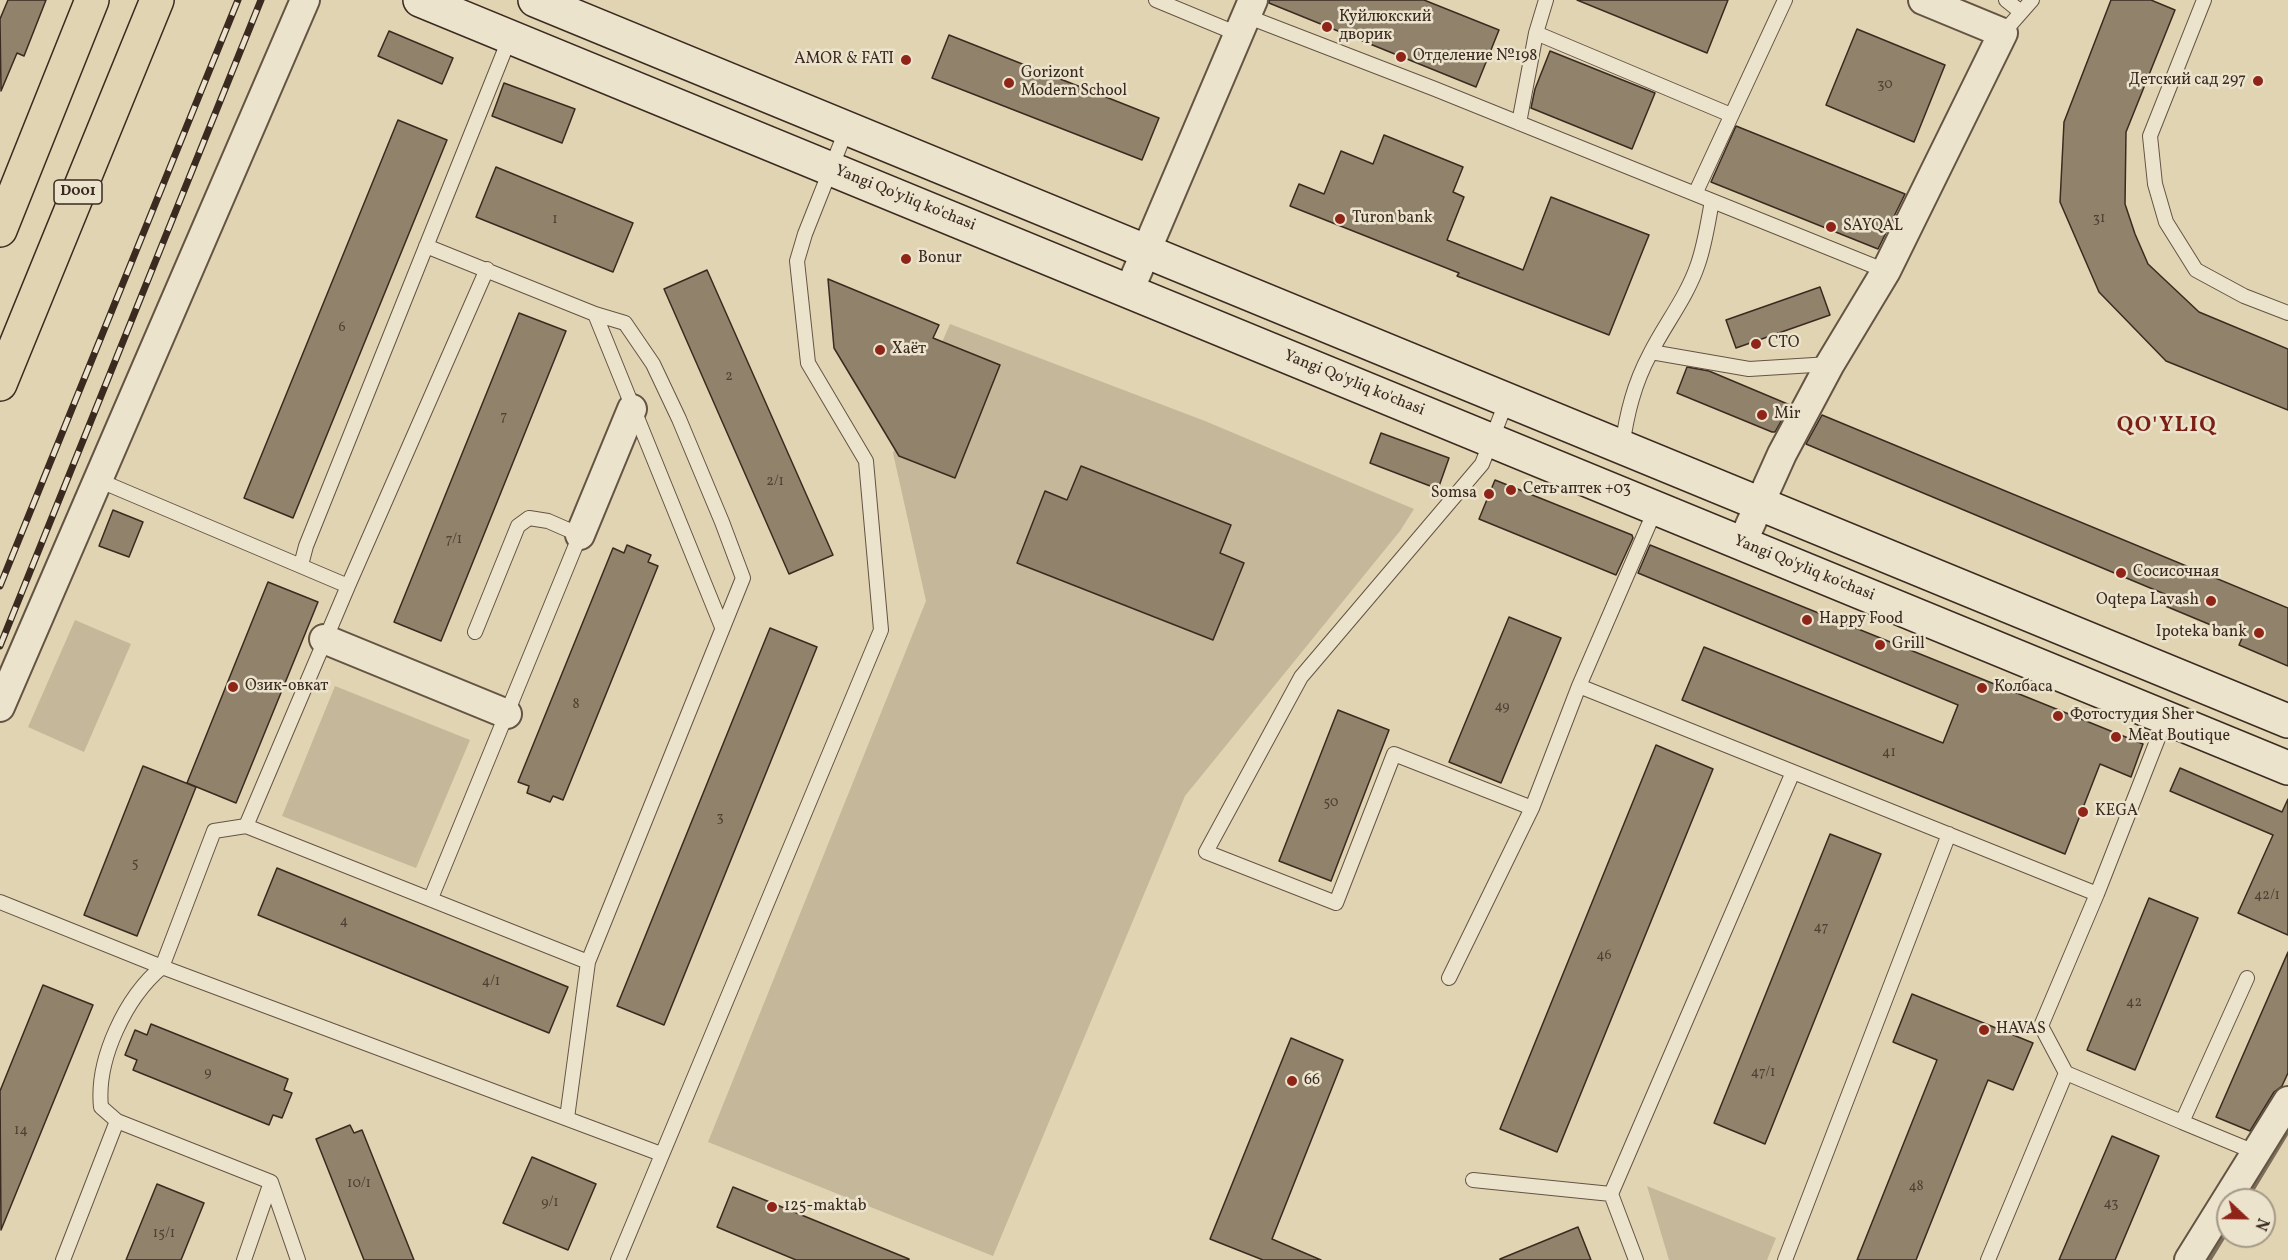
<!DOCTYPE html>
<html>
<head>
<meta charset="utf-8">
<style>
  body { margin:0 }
  #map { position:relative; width:2288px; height:1260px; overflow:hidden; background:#e1d4b2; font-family:Vollkorn,serif }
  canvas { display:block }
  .north { position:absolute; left:2216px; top:1188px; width:60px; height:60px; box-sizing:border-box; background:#ece3cd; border:2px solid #a59988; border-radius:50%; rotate:112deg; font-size:16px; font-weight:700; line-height:24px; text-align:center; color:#3a2a20 }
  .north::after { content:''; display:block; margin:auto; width:21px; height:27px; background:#8f2418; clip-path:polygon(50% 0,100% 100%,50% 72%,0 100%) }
</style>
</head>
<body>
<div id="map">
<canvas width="2288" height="1260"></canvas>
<div class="north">N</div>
</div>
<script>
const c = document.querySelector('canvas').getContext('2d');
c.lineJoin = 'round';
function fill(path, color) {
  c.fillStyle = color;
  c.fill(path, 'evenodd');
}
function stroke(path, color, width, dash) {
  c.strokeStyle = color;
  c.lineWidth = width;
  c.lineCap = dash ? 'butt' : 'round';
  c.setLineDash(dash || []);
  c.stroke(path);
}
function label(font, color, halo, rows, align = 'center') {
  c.font = font + ' Vollkorn,serif';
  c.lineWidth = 5;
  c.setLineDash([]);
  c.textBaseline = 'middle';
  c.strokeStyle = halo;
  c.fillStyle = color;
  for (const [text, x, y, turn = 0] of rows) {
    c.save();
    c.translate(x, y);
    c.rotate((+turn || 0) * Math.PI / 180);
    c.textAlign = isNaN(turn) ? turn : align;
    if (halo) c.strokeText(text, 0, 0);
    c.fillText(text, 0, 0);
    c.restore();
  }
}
fill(new Path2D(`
  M 950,324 L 1205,421 L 1414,509 L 1400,531 L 1185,796 L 993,1256 L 708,1142 L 926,601 L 893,453 Z
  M 75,620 L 131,644 L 84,752 L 28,727 Z
  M 335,686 L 470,740 L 416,868 L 282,816 Z
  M 1647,1186 L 1776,1238 L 1767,1260 L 1669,1260 Z`), '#c5b799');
stroke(new Path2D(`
  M 2244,1200 L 2284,1134
  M 2207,1260 L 2228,1226`), '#7c6d5a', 8);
const building = new Path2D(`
  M 8,0 L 46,0 L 24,56 L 17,53 L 1,91 L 0,19 Z
  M 1269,0 L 1424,0 L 1499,30 L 1476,87 L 1269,3 Z
  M 1577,0 L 1728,0 L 1707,53 Z
  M 2111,0 L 2151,0 L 2175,10 L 2126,132 L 2125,204 L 2135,234 L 2148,264 L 2199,312 L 2288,349 L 2288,410 L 2166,361 L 2099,292 L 2060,202 L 2064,122 Z
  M 1857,29 L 1945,65 L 1914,142 L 1826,105 Z
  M 389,31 L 453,58 L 442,84 L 378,56 Z
  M 949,35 L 1159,118 L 1142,160 L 932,78 Z
  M 1550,51 L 1655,93 L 1632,149 L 1531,108 L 1535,89 Z
  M 504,83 L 575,109 L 562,143 L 492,116 Z
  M 398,120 L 447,140 L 293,518 L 244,498 Z
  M 1736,126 L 1905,194 L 1878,249 L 1711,182 Z
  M 1384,135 L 1463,167 L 1453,192 L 1464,197 L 1447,240 L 1523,270 L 1551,197 L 1649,235 L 1609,335 L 1457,276 L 1459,273 L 1290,206 L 1299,184 L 1324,194 L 1341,151 L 1373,164 Z
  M 496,167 L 633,223 L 613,272 L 476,217 Z
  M 707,270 L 833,555 L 789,574 L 664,289 Z
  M 828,279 L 939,325 L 933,338 L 1000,365 L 955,478 L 899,456 L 834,348 Z
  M 1820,287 L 1830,315 L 1736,348 L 1726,320 Z
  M 519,313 L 566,331 L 441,641 L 394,622 Z
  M 1687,367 L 1709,371 L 1790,405 L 1775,432 L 1772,432 L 1677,393 Z
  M 1822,415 L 2288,608 L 2288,666 L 2239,645 L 2242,638 L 2163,605 L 2167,595 L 1806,444 Z
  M 1381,433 L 1449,458 L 1438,489 L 1370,463 Z
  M 1081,466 L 1231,525 L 1220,553 L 1244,563 L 1213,640 L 1017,563 L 1045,491 L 1067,500 Z
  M 1495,480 L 1632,535 L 1633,538 L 1616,575 L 1479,519 Z
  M 113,510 L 143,522 L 129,557 L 99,546 Z
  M 627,545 L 651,555 L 648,562 L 658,566 L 563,800 L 553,796 L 550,802 L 527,793 L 529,786 L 518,782 L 613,548 L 624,553 Z
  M 1650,545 L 2143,744 L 2131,777 L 2100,764 L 2065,854 L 1682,700 L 1704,647 L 1943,743 L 1958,705 L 1638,573 Z
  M 268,582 L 318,602 L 236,803 L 187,783 Z
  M 1509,617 L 1561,638 L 1501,783 L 1449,762 Z
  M 770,628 L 817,647 L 664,1025 L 617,1006 Z
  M 1338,710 L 1389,730 L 1331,881 L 1279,861 Z
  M 1656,745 L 1713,769 L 1557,1152 L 1500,1129 Z
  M 143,766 L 196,787 L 137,936 L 84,915 Z
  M 2180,768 L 2282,812 L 2288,799 L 2288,935 L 2238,913 L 2273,835 L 2170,791 Z
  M 1830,834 L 1881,854 L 1765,1144 L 1714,1123 Z
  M 277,868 L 568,987 L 549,1033 L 258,915 Z
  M 2149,898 L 2198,918 L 2135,1070 L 2087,1050 Z
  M 2288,952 L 2288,1073 L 2282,1086 L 2274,1092 L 2250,1131 L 2216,1117 Z
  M 43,985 L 93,1005 L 1,1230 L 0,1091 Z
  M 1912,994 L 2033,1043 L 2013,1090 L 1988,1080 L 1916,1260 L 1857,1260 L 1937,1060 L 1893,1042 Z
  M 151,1024 L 288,1079 L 284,1090 L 292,1093 L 282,1118 L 273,1115 L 269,1125 L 133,1070 L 137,1060 L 125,1055 L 135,1030 L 147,1035 Z
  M 1291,1038 L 1343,1060 L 1272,1239 L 1321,1260 L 1263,1260 L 1210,1239 Z
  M 350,1125 L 354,1133 L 362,1130 L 414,1260 L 364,1260 L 316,1139 Z
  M 2112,1136 L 2159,1156 L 2115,1260 L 2059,1260 Z
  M 532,1157 L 596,1184 L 568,1250 L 503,1223 Z
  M 157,1184 L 204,1203 L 181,1260 L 126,1260 Z
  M 733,1187 L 909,1259 L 909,1260 L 796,1260 L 717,1227 Z
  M 1578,1227 L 1591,1260 L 1500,1260 L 1500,1259 Z`);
fill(building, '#91826c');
stroke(building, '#3a2a20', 1.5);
const lane = new Path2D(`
  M 1156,0 L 1238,34
  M 2006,0 L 2021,12
  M 2204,0 L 2150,136 L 2155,184 L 2166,222 L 2196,270 L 2244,296 L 2288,313
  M 1246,16 L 1435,89 L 1886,271
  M 1536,33 L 1731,115
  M 2003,33 L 2032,0
  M 1519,123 L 1536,33 L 1546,0
  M 1695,194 L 1785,0
  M 426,246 L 595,314 L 722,627
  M 1651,352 L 1749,369 L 1830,364
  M 1507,400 L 1482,464 L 1301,677 L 1206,852 L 1336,903 L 1394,754 L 1532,808 L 1579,686 L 1656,508
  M 1622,447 C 1627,413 1634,384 1650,354 C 1665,324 1687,297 1698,264 C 1705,244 1708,222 1712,201
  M 98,480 L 348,586 L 246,826 L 214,831 L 162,967 C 126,997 96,1059 101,1107 L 117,1121
  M 301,565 L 306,546 L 510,37
  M 348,586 L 487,269
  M 1579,686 L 2097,894
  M 246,826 L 588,962
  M 431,898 L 580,535 L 548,521 L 529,518 L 518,526 L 475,632
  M 0,902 L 162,967 L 661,1154
  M 1449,978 L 1532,808
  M 2247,978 L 2182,1122 L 2257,1153
  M 2066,1073 L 2041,1026 L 2097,894 L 2166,718
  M 567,1118 L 588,962 L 743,578 L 722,522 L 679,419 L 653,364 L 625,323 L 595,314
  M 1473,1180 L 1611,1194
  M 63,1260 L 117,1121 L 271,1182 L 298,1260
  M 244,1260 L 271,1182
  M 618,1260 L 881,630 L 866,461 L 808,363 L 797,261 L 805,234 L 847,128
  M 1636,1260 L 1611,1194 L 1793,772
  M 1785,1260 L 1949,834
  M 1988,1260 L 2066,1073 L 2182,1122`);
const street = new Path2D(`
  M 1129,291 L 1253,0
  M 580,535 L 632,409
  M 1742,543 L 1782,454 L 1830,364 L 1886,271 L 2003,33 L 1923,0
  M 324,639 L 507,714
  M 0,707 L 305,0
  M 2189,1260 L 2288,1101`);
const secondary = new Path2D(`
  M 420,0 L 2288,768
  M 535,0 L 2288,721`);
const highway = new Path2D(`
  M 0,230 L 92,0
  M 0,384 L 157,0`);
stroke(lane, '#645444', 16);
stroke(street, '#645444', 32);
stroke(secondary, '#3a2a20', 36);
stroke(highway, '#3a2a20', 36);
stroke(lane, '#ece3cd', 14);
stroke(street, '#ece3cd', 28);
stroke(secondary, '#ece3cd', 33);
stroke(highway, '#e1d4b2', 33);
const rail = new Path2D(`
  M 0,586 L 238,0
  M 0,646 L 261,0`);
stroke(rail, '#3a2a20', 7);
stroke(rail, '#ece3cd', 4.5, [14]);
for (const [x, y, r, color] of [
  [1327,27,6,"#8f2418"],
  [1401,57,6,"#8f2418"],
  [906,60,6,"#8f2418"],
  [2258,81,6,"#8f2418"],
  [1009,83,6,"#8f2418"],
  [1340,219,6,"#8f2418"],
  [1831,227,6,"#8f2418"],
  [906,259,6,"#8f2418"],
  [1756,344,6,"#8f2418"],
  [880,350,6,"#8f2418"],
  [1762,415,6,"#8f2418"],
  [1511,490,6,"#8f2418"],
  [1489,494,6,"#8f2418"],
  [2121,573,6,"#8f2418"],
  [2211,601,6,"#8f2418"],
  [1807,620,6,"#8f2418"],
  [2259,633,6,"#8f2418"],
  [1880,645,6,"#8f2418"],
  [233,687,6,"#8f2418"],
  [1982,688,6,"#8f2418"],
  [2058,716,6,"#8f2418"],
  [2116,737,6,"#8f2418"],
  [2083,812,6,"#8f2418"],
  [1984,1030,6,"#8f2418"],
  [1292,1081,6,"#8f2418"],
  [772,1207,6,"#8f2418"]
]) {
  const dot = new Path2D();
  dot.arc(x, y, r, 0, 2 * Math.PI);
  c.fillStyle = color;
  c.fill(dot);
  stroke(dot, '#ece3cd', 2);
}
label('14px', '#504033', null, [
  ["30",1885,85],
  ["31",2099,219],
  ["1",555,220],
  ["6",342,328],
  ["2",729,377],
  ["7",504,417],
  ["2/1",775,482],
  ["7/1",454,540],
  ["8",576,705],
  ["49",1502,707],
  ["41",1889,753],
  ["50",1331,803],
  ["3",720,818],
  ["5",135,864],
  ["42/1",2267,896],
  ["4",344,922],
  ["47",1821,928],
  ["46",1604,956],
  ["4/1",491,982],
  ["42",2134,1003],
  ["9",208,1073],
  ["47/1",1763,1073],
  ["14",21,1131],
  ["10/1",359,1184],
  ["48",1916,1187],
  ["9/1",550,1203],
  ["43",2111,1204],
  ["15/1",164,1234]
]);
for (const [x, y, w] of [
  [78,192,48]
]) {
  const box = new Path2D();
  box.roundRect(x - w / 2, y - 12, w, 24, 4.5);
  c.fillStyle = '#ece3cd';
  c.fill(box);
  stroke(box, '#3a2a20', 1.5);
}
label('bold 15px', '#3a2a20', null, [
  ["D001",78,192]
]);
label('16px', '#3a2a20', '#ece3cd', [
  ["Куйлюкский",1339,18],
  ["дворик",1339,36],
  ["Отделение №198",1413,57],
  ["AMOR & FATI",894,60,"right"],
  ["Gorizont",1021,74],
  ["Modern School",1021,92],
  ["Детский сад 297",2246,81,"right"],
  ["Turon bank",1352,219],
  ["SAYQAL",1843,227],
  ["Bonur",918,259],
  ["CTO",1768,344],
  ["Хаёт",892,350],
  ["Mir",1774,415],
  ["Сеть аптек +03",1523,490],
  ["Somsa",1477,494,"right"],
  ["Сосисочная",2133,573],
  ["Oqtepa Lavash",2199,601,"right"],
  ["Happy Food",1819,620],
  ["Ipoteka bank",2247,633,"right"],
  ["Grill",1892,645],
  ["Озик-овкат",245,687],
  ["Колбаса",1994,688],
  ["Фотостудия Sher",2070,716],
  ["Meat Boutique",2128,737],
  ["KEGA",2095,812],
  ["HAVAS",1996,1030],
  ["66",1304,1081],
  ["125-maktab",784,1207]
], 'left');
label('16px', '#3a2a20', '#ece3cd', [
  ["Yangi Qo'yliq ko'chasi",905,199,22],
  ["Yangi Qo'yliq ko'chasi",1354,384,22],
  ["Yangi Qo'yliq ko'chasi",1804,569,22]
]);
c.letterSpacing = '1.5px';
label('bold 22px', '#7a1f14', '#ece3cd', [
  ["QO'YLIQ",2167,427]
]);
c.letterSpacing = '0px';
</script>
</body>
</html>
